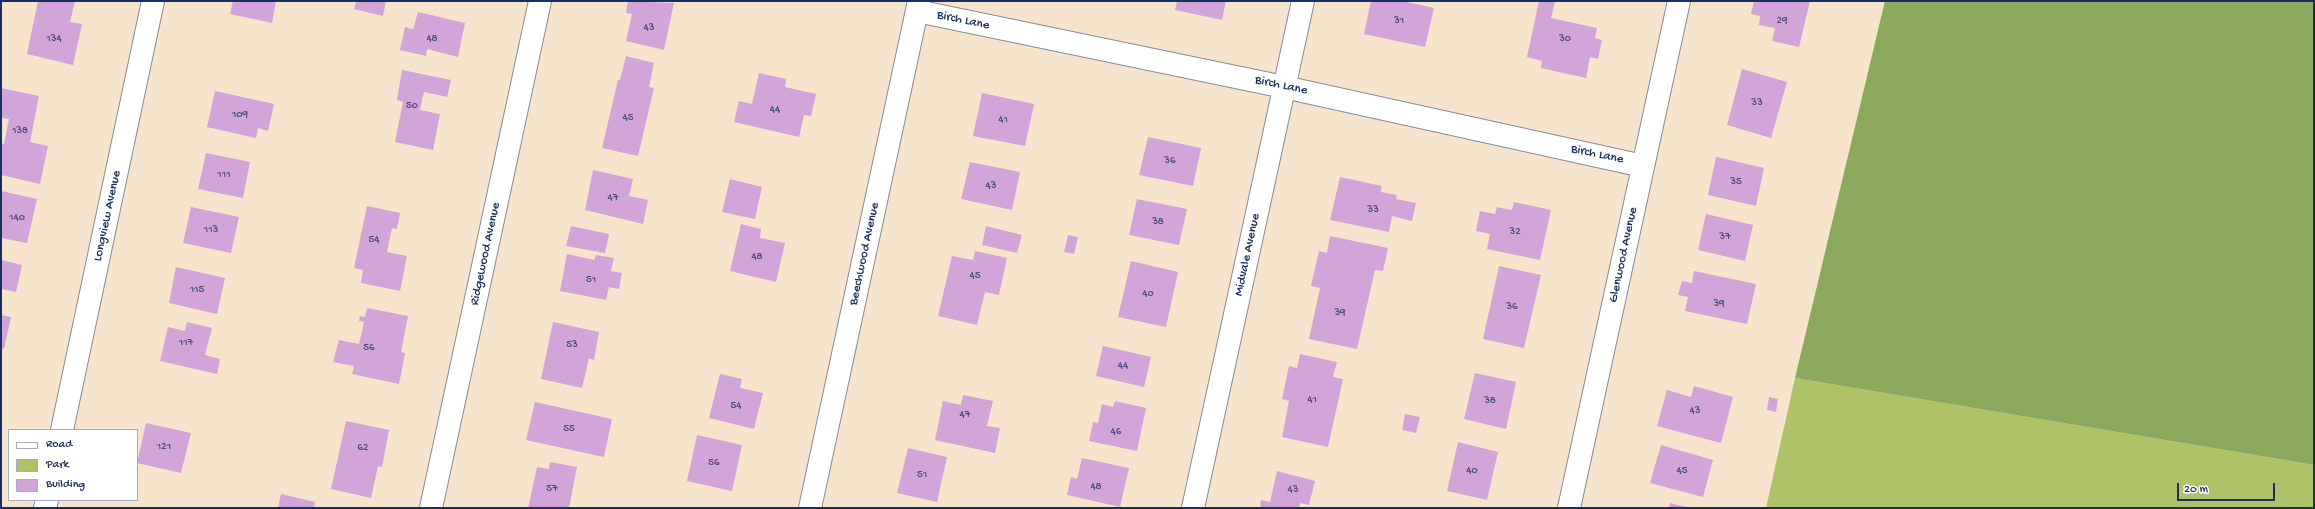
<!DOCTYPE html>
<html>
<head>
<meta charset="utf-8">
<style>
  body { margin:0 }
  #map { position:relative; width:2315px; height:509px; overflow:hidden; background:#f6e4cd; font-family:"Gochi Hand",sans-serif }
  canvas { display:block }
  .frame { position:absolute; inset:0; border:2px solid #1b2f5e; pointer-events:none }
  .legend { position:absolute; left:8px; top:429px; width:130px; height:72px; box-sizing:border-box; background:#fff; border:1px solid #a4acbf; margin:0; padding:5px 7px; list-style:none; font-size:12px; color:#1b2f5e }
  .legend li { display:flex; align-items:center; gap:8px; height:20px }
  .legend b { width:20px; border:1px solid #a4acbf }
  .scale { position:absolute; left:2177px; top:483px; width:98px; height:18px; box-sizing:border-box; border:2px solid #1b2f5e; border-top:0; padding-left:5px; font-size:12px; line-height:14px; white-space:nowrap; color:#1b2f5e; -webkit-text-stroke:3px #fff; paint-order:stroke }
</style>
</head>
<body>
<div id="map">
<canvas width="2315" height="509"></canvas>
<div class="frame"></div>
<ul class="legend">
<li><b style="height:5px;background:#fff"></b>Road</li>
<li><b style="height:11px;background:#aec368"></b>Park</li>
<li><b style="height:11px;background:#d1a5d7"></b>Building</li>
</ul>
<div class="scale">20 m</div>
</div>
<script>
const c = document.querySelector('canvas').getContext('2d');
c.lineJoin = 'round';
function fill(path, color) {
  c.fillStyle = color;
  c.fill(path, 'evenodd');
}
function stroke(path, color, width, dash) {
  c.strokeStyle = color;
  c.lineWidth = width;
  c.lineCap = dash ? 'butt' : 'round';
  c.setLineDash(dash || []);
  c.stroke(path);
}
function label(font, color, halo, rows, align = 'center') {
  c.font = font + ' "Gochi Hand",sans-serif';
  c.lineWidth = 3;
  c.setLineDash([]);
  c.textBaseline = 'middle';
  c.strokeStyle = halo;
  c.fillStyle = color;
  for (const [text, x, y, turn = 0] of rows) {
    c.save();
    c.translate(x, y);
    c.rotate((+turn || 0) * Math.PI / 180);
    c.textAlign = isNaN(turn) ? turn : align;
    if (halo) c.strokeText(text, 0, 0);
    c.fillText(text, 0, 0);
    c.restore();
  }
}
fill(new Path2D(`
  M 1795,378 L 2314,465 L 2314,508 L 1766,508 Z`), '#aec368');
fill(new Path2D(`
  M 1885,1 L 2314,1 L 2314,465 L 1795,378 Z`), '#8aa95c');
fill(new Path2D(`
  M 38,1 L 75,1 L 70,22 L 82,24 L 73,65 L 27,54 Z
  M 233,1 L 276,1 L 272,23 L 230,14 Z
  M 356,1 L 386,1 L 383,16 L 354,9 Z
  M 628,1 L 674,3 L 664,50 L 626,41 L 632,14 L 626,13 Z
  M 1177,1 L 1226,1 L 1222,20 L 1175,10 Z
  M 1371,1 L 1403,1 L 1434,8 L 1425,47 L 1364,34 Z
  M 1539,1 L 1555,2 L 1551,18 L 1597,28 L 1595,38 L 1602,40 L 1598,59 L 1590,57 L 1586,78 L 1541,68 L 1542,61 L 1527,57 Z
  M 1754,1 L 1810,1 L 1799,47 L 1772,41 L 1775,28 L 1759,25 L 1760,16 L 1751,14 Z
  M 418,12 L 465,23 L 458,57 L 427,49 L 426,56 L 400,50 L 405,27 L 413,29 Z
  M 626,56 L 654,63 L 649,87 L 654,88 L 638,156 L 602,148 L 618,80 L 620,80 Z
  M 1742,69 L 1787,82 L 1771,138 L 1727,125 Z
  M 402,70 L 451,80 L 447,97 L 424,92 L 420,110 L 440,114 L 433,150 L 395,142 L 403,102 L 397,100 Z
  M 759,73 L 786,79 L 785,87 L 816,94 L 811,116 L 804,115 L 799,137 L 734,122 L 739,101 L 752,104 Z
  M 1,88 L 39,96 L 30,142 L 48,146 L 40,184 L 1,175 L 1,143 L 4,144 L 9,119 L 1,118 Z
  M 215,91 L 274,104 L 268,131 L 258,128 L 256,138 L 207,127 Z
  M 982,93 L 1034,104 L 1025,146 L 973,136 Z
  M 1148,137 L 1201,148 L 1193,186 L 1139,175 Z
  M 206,153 L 250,162 L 243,198 L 198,189 Z
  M 1716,157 L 1764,168 L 1756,206 L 1708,195 Z
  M 970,162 L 1020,172 L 1012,210 L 961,199 Z
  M 593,170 L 633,179 L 629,196 L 648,200 L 643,224 L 585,210 Z
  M 1340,177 L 1382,186 L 1381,192 L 1397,195 L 1396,199 L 1416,203 L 1412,221 L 1392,216 L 1389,232 L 1330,220 Z
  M 730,179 L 762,187 L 755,219 L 722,212 Z
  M 1,191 L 37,199 L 27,243 L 1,238 Z
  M 1137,199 L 1187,209 L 1179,245 L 1129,235 Z
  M 1514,202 L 1551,210 L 1540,260 L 1487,249 L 1490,234 L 1476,231 L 1480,211 L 1495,214 L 1497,207 L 1512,210 Z
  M 367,206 L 400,213 L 397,229 L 392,228 L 387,252 L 407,256 L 400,291 L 361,283 L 363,270 L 354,268 Z
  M 191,207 L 239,217 L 231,253 L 183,243 Z
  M 1706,214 L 1753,225 L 1745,261 L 1698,250 Z
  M 741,224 L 761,229 L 760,238 L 785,243 L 776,282 L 730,271 Z
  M 571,226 L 609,234 L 605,253 L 566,246 Z
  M 986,226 L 1022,235 L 1017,253 L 982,245 Z
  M 1068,235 L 1078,237 L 1074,254 L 1064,252 Z
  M 1330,236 L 1388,248 L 1383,271 L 1375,270 L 1357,349 L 1309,339 L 1320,288 L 1311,286 L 1319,251 L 1327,253 Z
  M 975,251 L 1007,258 L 999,295 L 985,292 L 977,325 L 938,316 L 952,256 L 973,260 Z
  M 567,254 L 594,260 L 596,255 L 614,258 L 611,271 L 622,273 L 619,289 L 609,287 L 606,300 L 560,291 Z
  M 1,260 L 22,265 L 16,292 L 1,289 Z
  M 1131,261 L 1178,272 L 1166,327 L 1118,317 Z
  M 1499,266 L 1541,275 L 1524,348 L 1483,339 Z
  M 176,267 L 225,278 L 217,314 L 169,303 Z
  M 1694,271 L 1756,284 L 1747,324 L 1685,311 L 1688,297 L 1678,295 L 1682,281 L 1692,283 Z
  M 367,308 L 408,316 L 401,352 L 405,353 L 399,384 L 352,374 L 354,366 L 333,362 L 339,340 L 359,344 L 364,322 L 359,321 L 360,316 L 365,317 Z
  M 1,315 L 11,317 L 4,349 L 1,348 Z
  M 187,322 L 212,328 L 205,355 L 220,359 L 217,374 L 160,361 L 168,327 L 185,331 Z
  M 553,322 L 599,332 L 594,360 L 589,358 L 582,388 L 541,379 Z
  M 1103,346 L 1151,357 L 1144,387 L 1096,376 Z
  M 1300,354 L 1337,362 L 1333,377 L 1343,379 L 1328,447 L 1282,437 L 1289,401 L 1282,399 L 1289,366 L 1297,368 Z
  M 1475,373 L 1516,382 L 1506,429 L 1464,419 Z
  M 720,374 L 742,379 L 740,388 L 763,393 L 754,429 L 709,418 Z
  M 1694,386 L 1733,397 L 1721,443 L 1657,426 L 1667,390 L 1691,397 Z
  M 963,395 L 993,401 L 987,426 L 1000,428 L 995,453 L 935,440 L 943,401 L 961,405 Z
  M 1769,397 L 1778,399 L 1776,412 L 1767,410 Z
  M 1115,401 L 1146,408 L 1137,451 L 1089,441 L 1093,422 L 1098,423 L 1102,404 L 1113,407 Z
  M 535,402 L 612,419 L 604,457 L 526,440 Z
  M 1405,414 L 1420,417 L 1416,433 L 1402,430 Z
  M 346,421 L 389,430 L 382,467 L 378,466 L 371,498 L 331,489 Z
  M 146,423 L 191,433 L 181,473 L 137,463 Z
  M 697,435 L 742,445 L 732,491 L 687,481 Z
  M 1458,442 L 1498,452 L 1487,500 L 1447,491 Z
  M 1661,445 L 1713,460 L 1703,497 L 1650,483 Z
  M 908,448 L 947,457 L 937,502 L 897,493 Z
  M 1082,458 L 1129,468 L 1120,507 L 1067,495 L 1071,477 L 1077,479 Z
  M 550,462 L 577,467 L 569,508 L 528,508 L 537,467 L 549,469 Z
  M 1277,471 L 1315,481 L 1309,505 L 1300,503 L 1299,508 L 1260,508 L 1261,500 L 1270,502 Z
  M 281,494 L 315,502 L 314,508 L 278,508 Z
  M 1670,503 L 1686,507 L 1686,508 L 1669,508 Z`), '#d1a5d7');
const minor = new Path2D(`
  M 917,11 L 1284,87 L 1643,166
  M 62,430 L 153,1
  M 45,508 L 47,500
  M 431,508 L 540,1
  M 810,508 L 919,1
  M 1193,508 L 1303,1
  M 1569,508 L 1679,1`);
stroke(minor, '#888a96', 24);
stroke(minor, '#fff', 22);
label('11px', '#484c7c', null, [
  ["31",1399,21],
  ["29",1782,21],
  ["43",649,28],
  ["134",54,39],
  ["48",432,39],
  ["30",1565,39],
  ["33",1757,103],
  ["50",412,106],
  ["44",775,110],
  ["109",240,115],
  ["45",628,118],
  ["41",1003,120],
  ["138",20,131],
  ["36",1170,161],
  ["111",224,175],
  ["35",1736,182],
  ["43",991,186],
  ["47",613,198],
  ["33",1373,210],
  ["140",17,218],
  ["38",1158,222],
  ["113",211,230],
  ["32",1515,232],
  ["37",1725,237],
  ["54",374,240],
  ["48",757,257],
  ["45",975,276],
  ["51",591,280],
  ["115",197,290],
  ["40",1148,294],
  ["39",1719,304],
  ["36",1512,307],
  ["39",1340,313],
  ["117",186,343],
  ["53",572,345],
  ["56",369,348],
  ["44",1123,366],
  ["41",1312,400],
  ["38",1490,401],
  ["54",736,406],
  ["43",1695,411],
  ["47",965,415],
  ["55",569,429],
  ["46",1116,432],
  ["121",164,447],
  ["62",363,448],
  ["56",714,463],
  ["40",1472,471],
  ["45",1682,471],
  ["51",922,475],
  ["48",1096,487],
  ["57",552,489],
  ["43",1293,490]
]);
label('13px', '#1b2f5e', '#fff', [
  ["Birch Lane",963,21,12],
  ["Birch Lane",1281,86,12],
  ["Birch Lane",1597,155,12],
  ["Longview Avenue",108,216,-78],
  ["Ridgewood Avenue",486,254,-78],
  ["Beechwood Avenue",865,254,-78],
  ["Midvale Avenue",1248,255,-78],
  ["Glenwood Avenue",1624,255,-78]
]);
</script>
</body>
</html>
